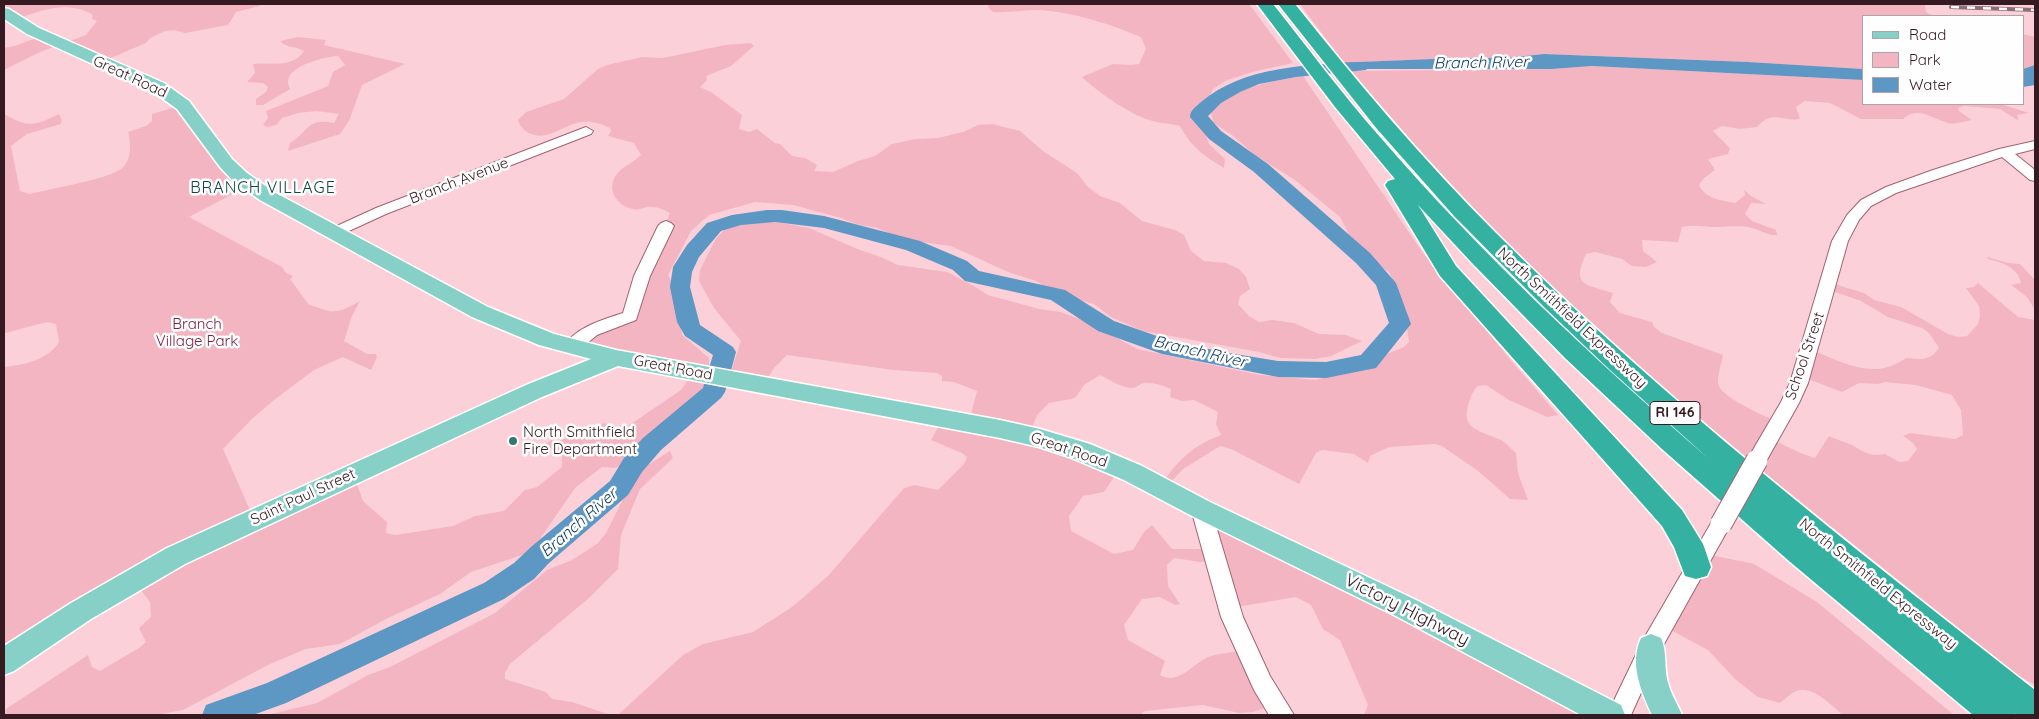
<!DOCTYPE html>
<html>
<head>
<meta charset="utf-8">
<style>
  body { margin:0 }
  #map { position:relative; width:2039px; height:719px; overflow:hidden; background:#fcd0d9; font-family:Quicksand,sans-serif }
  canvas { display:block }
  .frame { position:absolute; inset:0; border:5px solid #351b21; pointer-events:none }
  .legend { position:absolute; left:1862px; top:15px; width:162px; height:90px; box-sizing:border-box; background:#fefefe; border:1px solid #aea3a6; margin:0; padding:6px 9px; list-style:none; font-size:15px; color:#351b21 }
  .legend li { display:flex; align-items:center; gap:10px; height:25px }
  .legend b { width:25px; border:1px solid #aea3a6 }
</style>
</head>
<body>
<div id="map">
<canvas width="2039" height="719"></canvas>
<div class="frame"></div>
<ul class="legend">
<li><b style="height:6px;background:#86d0c7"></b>Road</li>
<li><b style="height:14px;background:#f4b5c3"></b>Park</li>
<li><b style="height:14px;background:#5d97c4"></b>Water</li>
</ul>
</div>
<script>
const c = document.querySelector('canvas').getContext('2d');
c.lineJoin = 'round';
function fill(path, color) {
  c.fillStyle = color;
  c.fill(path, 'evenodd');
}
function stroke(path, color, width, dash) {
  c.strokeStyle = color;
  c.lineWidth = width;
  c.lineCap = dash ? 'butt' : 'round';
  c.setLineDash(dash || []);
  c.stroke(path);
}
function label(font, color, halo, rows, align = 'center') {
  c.font = font + ' Quicksand,sans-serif';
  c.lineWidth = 5;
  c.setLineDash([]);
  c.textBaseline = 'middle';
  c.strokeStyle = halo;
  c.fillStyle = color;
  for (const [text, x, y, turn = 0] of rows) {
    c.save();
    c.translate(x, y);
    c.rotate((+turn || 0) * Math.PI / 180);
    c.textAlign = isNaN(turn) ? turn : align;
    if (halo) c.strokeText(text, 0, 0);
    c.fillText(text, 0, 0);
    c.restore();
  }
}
fill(new Path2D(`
  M 4,4 L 259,4 L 260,6 L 236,12 L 228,25 L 185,33 L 174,30 L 165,31 L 150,38 L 146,43 L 106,60 L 64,43 L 40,52 L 4,70 L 4,48 L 15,46 L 44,35 L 65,43 L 86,35 L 97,21 L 92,19 L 93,15 C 69,0 41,10 17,19 L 4,12 Z
  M 989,4 L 1249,4 L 1293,63 L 1252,72 L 1225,81 L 1213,89 L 1206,104 L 1193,114 L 1193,118 L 1205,132 L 1209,144 L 1225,159 L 1224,168 C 1205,157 1190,146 1180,126 C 1171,123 1162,124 1153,121 C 1131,116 1098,92 1082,77 L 1113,64 L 1131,65 L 1139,64 L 1146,49 L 1141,37 C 1109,24 1074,12 1039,10 C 1023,10 1009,13 993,12 L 988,7 Z
  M 1300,4 L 1925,4 L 1926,12 L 1931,15 L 1863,16 L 1863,69 L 1748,62 L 1544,54 L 1506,58 L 1458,58 L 1344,63 Z
  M 2023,34 L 2035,37 L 2035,65 L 2023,69 Z
  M 298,37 L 326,40 L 324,45 L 405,64 L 362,85 L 349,121 L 340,134 L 288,151 L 290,143 C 309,132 306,117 334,123 L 339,114 L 317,111 L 298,113 L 282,118 L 276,125 L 267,127 L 263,125 L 268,118 L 266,111 L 328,86 L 333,72 L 345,65 L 338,56 C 325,57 288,65 288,82 C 288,84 289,87 290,89 L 263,105 L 256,105 L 256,99 L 266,92 L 268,87 L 263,83 L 247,82 L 255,73 L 253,64 C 269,62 293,69 304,51 C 296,46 286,48 280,41 Z
  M 751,43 L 754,46 L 731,66 L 706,76 L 707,80 L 700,87 L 711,92 L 742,115 L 739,129 L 749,132 L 757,129 L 775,143 L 780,144 L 792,156 L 805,158 L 817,165 L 814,171 L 833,172 L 858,161 L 875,156 L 892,144 L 915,139 L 938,138 L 963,132 L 978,125 L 992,124 L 1020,131 L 1043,151 L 1077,173 L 1088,187 L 1100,196 L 1120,203 L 1142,221 L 1175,230 L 1184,235 L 1191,251 L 1204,261 L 1226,263 L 1239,269 L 1246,277 L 1250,289 L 1240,296 L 1238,304 L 1249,316 L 1259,322 L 1272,320 L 1294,323 L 1319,334 L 1346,335 L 1362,341 L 1331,356 L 1315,359 L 1280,358 L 1259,352 L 1143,331 L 1111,317 L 1094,304 L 1057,294 L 1036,281 L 1008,272 L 951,246 L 906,240 L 877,228 L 856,224 L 841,218 L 793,205 L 755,202 L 709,215 L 691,231 L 668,275 L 676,291 L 682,335 L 709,358 L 709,374 L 699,401 L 691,411 L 660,435 L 647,451 L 635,459 L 615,468 L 602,467 L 575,488 L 531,552 L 471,572 L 440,594 L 388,618 L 340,644 L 306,649 L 270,664 L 183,710 L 156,715 L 4,715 L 6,709 L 88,655 L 92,667 L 100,671 L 139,648 L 146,642 L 139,628 L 151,617 L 150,602 L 136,584 L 51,630 L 4,663 L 4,367 C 24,365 48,360 59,342 L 56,324 L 47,322 L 5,333 L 4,331 L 4,114 C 28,128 35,126 59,114 L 62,120 L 61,124 L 27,134 L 11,146 L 20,191 L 30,194 C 49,189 108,179 121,169 C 132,161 131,143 128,132 L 146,126 L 152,121 L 152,114 L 183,105 L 245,178 L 229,185 L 233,194 L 189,217 L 282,267 L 286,273 L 293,276 L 290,279 L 309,305 C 316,306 323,310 329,311 C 340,313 351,306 360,301 L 352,316 L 344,341 L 367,354 L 376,354 L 377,357 L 371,370 L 343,357 L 314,370 L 274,400 L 252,419 L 223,449 L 250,510 L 199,533 L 203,544 L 354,476 L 363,501 L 387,522 L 386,533 L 395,535 L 453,526 L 475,516 L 504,511 L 525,490 L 537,487 L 562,467 L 562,456 L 545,445 L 551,440 L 558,442 L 568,437 L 578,438 L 604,423 L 616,427 L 628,426 L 681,390 L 695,370 L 578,345 L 628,317 L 670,213 C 664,210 656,206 648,207 C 642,208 638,211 633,209 C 617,206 605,189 617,174 C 623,166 633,163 641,155 L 634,143 L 608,136 L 611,131 L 610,128 C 601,124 593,121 583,122 C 563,123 548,144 527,132 C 522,129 519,125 518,120 L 526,112 L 564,99 L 598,69 L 607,65 L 642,57 L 663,58 L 725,45 Z
  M 1592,66 L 1863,80 L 1863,104 L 2001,104 L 2029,113 L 2017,115 L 2019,121 L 2000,109 L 1964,106 L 1958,108 L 1959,111 L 1972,120 C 1965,121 1954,125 1948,123 C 1934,120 1918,105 1903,119 L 1861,119 L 1830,103 L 1805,101 L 1796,107 L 1800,119 C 1781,122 1773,109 1757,127 L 1740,129 L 1722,126 L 1713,131 L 1730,148 L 1728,154 L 1708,159 L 1715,170 L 1704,178 L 1699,185 C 1705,199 1721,200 1735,203 L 1745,195 L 1744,190 L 1751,196 L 1766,204 L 1751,203 L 1745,214 L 1752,221 L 1776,230 L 1777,235 C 1767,236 1761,230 1752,228 C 1740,225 1728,227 1717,227 C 1705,227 1694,224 1682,227 L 1678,242 L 1642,240 L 1643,251 L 1657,262 L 1646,267 L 1632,266 L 1622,259 L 1595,252 L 1586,254 C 1571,286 1585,284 1613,293 L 1610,302 L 1620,313 L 1652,322 L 1654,327 L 1662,333 L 1723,355 C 1721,364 1718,374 1718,383 C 1719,397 1767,417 1780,423 L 1775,441 L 1803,454 L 1815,458 L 1829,436 C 1836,439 1844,442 1852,445 C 1864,452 1870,457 1885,454 L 1899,462 L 1908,461 L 1917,449 L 1913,443 L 1903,436 L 1910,433 L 1955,439 L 1963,435 L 1961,410 L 1952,395 L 1916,385 L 1885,382 L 1878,384 L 1859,383 L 1842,392 L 1803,377 L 1812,350 C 1844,363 1874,381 1906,358 C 1922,359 1929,362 1939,348 L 1929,333 L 1922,328 L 1888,317 L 1861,301 L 1829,290 L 1831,283 L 1864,293 L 1874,300 L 1901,307 L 1948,334 L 1958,337 L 1967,336 L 1978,324 L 1980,316 L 1979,306 L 1966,288 L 1974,287 L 1978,283 L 2018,317 L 2035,320 L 2035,685 L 1975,651 L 1641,378 L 1471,209 L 1346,71 L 1552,69 Z
  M 1303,76 L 1423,253 L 1514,364 L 1558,415 L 1547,417 L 1509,400 L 1486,385 L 1478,386 C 1473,391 1471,395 1469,402 C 1459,430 1482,431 1501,440 C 1506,443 1511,449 1516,453 L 1518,473 L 1528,500 L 1510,499 L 1478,471 L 1442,446 L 1435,444 L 1389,447 L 1370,456 L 1368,463 L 1354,454 L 1322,450 L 1316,453 L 1299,484 L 1231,449 L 1220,446 L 1183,469 L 1168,485 L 1164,481 C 1180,458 1194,445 1221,435 L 1216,424 L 1218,412 L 1194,400 L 1182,401 L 1170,397 L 1171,389 C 1164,386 1152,382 1144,383 C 1140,384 1138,387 1133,388 C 1122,388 1110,380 1100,375 L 1084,385 L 1076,397 L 1071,399 L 1049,403 L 1037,415 L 1030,432 L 1121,467 L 1104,492 L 1083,496 L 1069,516 L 1071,531 L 1114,554 L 1133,550 L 1144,532 L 1152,525 L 1172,549 L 1211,549 L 1213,511 L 1609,715 L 1364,715 L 1368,705 L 1340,640 L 1323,629 L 1311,605 L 1296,597 L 1230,608 L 1211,561 L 1200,562 L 1174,558 L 1167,565 L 1168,586 L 1180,604 L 1175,605 L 1160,597 L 1142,599 L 1124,625 L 1128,640 L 1165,661 L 1160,675 C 1180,686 1193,662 1211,656 C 1222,653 1235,652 1246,650 L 1270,706 L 1253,712 L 1239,713 L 1203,705 L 1145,711 L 1140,715 L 618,715 L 683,655 L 703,644 L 753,632 L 792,607 L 828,576 L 904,488 L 915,485 L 938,490 L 964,464 L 967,457 L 962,453 L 931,440 L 944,416 L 970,418 L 977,391 L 954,382 L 942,381 L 942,376 L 937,373 L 893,370 L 787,355 L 774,368 L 765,383 L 730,374 L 741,341 L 714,308 L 699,281 L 700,270 L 715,240 L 729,224 L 777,222 L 809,228 L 860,250 L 881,257 L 898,265 L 947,272 L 974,286 L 988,295 L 1039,309 L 1061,312 L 1090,323 L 1137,349 L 1260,375 L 1315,380 L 1335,375 L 1404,347 L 1409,342 L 1406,320 L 1392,278 L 1389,272 L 1372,261 L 1354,244 L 1340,217 L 1295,180 L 1255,155 L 1232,135 L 1214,123 L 1209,107 C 1229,89 1277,80 1303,76 Z
  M 1987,257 L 2008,263 L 2020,264 L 2035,280 L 2035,310 L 2027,297 L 2011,285 L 2021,283 C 2018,267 2001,262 1988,259 Z
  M 670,451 L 673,458 L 640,489 L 621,535 L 618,569 L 589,598 L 510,664 L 505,673 L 505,679 L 546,692 L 552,699 L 572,702 L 611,715 L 267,715 L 317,703 L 368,675 L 390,667 L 495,613 L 547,570 L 572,560 L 597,544 L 606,533 L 637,472 Z
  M 1706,554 L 1754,564 L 1817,602 L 1954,715 L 1843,715 C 1832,706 1812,684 1796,691 C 1790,694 1785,699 1780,703 L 1758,697 L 1735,679 L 1708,650 L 1665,627 Z`), '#f4b5c3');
fill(new Path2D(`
  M 1544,54 L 1748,62 L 1863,69 L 1863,80 L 1592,66 L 1552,69 L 1356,69 L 1340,71 L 1334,63 L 1458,58 L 1506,58 Z
  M 2035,65 L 2035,85 L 2023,87 L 2023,69 Z`), '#5d97c4');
fill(new Path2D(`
  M 1360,62 L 1366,64 L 1368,67 L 1366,70 L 1296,77 L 1259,84 L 1240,92 L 1221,103 L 1208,116 L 1221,131 L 1268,164 L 1370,253 L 1396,283 L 1411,324 L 1376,368 L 1326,378 L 1278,377 L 1162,354 L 1098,331 L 1051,300 L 965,281 L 953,270 L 906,250 L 824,228 L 775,222 L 741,225 L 721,231 L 699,257 L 692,272 L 690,287 L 700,325 L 733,347 L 736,352 L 725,392 L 721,398 L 661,450 L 642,472 L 628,495 L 549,563 L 534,579 L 504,599 L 286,703 L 253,715 L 202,715 L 206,705 L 267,683 L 484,583 L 514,563 L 531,547 L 610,481 L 624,458 L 643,438 L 703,388 L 713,355 L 685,336 L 677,322 L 670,287 L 673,267 L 687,245 L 707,223 L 732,215 L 767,210 L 782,210 L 824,216 L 920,241 L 967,261 L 979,271 L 1065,290 L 1114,321 L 1174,342 L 1229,353 L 1278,361 L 1326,362 L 1361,355 L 1389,323 L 1376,285 L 1356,263 L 1254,172 L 1209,139 L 1190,117 C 1190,110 1196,107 1201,102 C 1244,66 1306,65 1360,62 Z`), '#5d97c4');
const minor = new Path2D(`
  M 586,127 L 593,131 L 591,134 L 386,214 L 338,236 L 328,236 L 325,233 L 328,230 L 376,208 Z
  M 2035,141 L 2035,149 L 2015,154 L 2035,170 L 2035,181 L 2030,180 L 2002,157 L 1896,193 L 1871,206 L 1859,220 L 1848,241 L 1808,383 L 1799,403 L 1764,465 L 1757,467 L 1750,465 L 1747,460 L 1781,402 L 1790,383 L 1832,241 L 1847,215 L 1861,200 L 1886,187 L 1933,170 L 1999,149 Z
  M 666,221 L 671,223 L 674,226 L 650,276 L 636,320 L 597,335 L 578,351 L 572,353 L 566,351 L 563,347 C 576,327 602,320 623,313 L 634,276 L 658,226 L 661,223 Z
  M 1201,501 L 1208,503 L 1211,509 L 1243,617 L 1270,676 L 1294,715 L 1269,715 L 1254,690 L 1221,617 L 1191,509 L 1194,503 Z
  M 1721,516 L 1728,518 L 1731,524 L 1659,653 L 1631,715 L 1607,715 L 1643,640 L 1714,518 Z`);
const major = new Path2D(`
  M 4,8 L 9,9 L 39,28 L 164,83 L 189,101 L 232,159 L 247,173 L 274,192 L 488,307 L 554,334 L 616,350 L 1000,420 L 1040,429 L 1090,444 L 1142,466 L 1210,502 L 1414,599 L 1621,705 L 1625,715 L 1581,715 L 1394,615 L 1192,516 L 1124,480 L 1072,458 L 1039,447 L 1000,438 L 618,366 L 542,397 L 185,564 L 91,619 L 14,671 L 4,675 L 4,646 L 71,603 L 167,548 L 526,385 L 591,359 L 539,345 L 472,317 L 260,200 L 233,181 L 220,167 L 177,109 L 152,91 L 27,34 L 4,19 Z
  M 1651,634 L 1661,638 C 1668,653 1663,670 1669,686 C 1672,696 1678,705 1682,715 L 1652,715 C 1641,691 1629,664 1641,638 Z`);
const highway = new Path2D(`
  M 1257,4 L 1273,4 C 1308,48 1342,94 1380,137 C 1480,253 1593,358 1709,459 L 1610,370 L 1545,308 L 1454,216 L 1377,129 L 1278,4 L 1295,4 C 1358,83 1424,161 1496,233 C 1663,400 1850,545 2035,690 L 2035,715 L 2016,715 L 2014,713 L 2015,715 L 1973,715 L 1789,561 L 1662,449 L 1565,358 L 1472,263 L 1418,205 L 1456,266 L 1682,510 L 1703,544 L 1711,567 L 1707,576 L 1696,579 L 1685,576 L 1674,547 L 1662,526 L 1440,276 L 1385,185 L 1388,181 L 1395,179 L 1335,107 Z`);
stroke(minor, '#a16172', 2);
stroke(major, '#fff', 3);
stroke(highway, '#fff', 3);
fill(minor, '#fff');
fill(major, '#86d0c7');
fill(highway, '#35b1a2');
const rail = new Path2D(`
  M 1951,7 L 2035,10`);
stroke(rail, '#8f6d74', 4);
stroke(rail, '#fefefe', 2.5, [8]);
const minorBridge = new Path2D(`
  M 1721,524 L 1757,460`);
stroke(minorBridge, '#a16172', 23, []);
stroke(minorBridge, '#fff', 21);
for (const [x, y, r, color] of [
  [513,441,5,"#31786e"]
]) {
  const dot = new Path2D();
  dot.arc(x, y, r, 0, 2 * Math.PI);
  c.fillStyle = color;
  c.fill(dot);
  stroke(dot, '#fefefe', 2);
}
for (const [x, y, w] of [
  [1675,413,50]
]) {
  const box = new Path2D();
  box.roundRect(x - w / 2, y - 11.5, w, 23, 4);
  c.fillStyle = '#fefefe';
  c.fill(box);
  stroke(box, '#351b21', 1);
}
label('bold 14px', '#351b21', null, [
  ["RI 146",1675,413]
]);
label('15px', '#351b21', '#fefefe', [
  ["Great Road",130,77,25],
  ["Branch Avenue",459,181,-21],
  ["North Smithfield Expressway",1572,318,43],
  ["School Street",1805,356,-71],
  ["Great Road",673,368,11],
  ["Great Road",1069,450,19],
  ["Saint Paul Street",303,497,-25],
  ["North Smithfield Expressway",1878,584,39]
]);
label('15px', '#782240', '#fefefe', [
  ["Branch",197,324],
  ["Village Park",197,341]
]);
label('15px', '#351b21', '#fefefe', [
  ["North Smithfield",523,432],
  ["Fire Department",523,449]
], 'left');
label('italic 16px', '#154161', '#fefefe', [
  ["Branch River",1481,63,-1],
  ["Branch River",1200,352,13],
  ["Branch River",579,523,-41]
]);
c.letterSpacing = '1px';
label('16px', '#0c4942', '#fefefe', [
  ["BRANCH VILLAGE",263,188]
]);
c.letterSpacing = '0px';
label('18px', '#351b21', '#fefefe', [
  ["Victory Highway",1407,610,27]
]);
</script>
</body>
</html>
